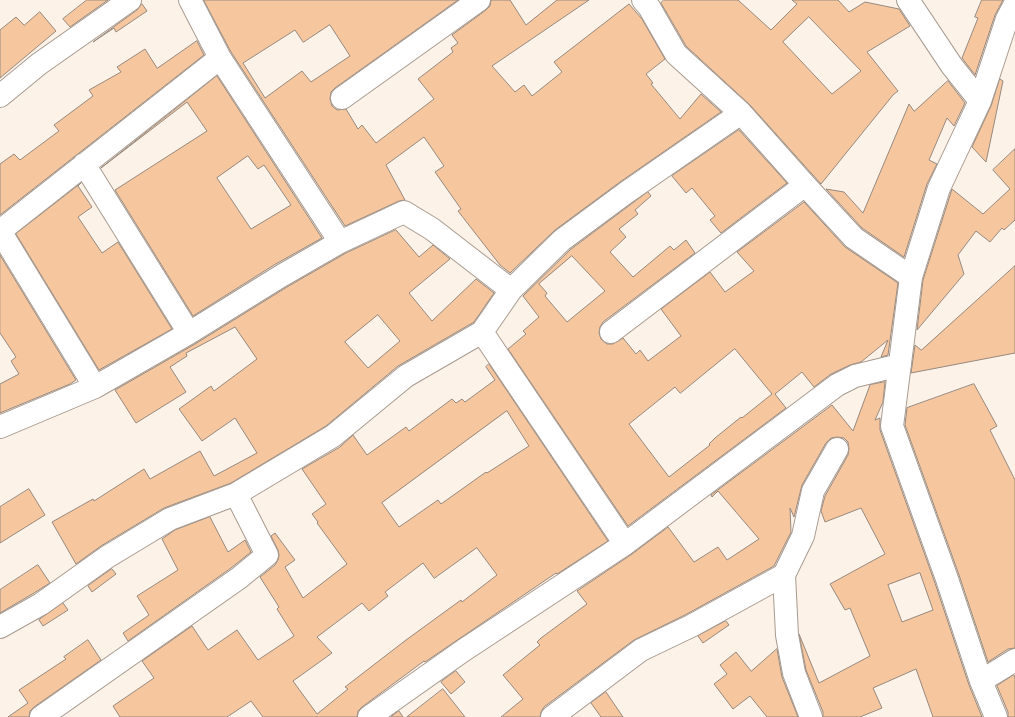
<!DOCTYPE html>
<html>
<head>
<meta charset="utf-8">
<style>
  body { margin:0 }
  canvas { display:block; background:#fdf2e8 }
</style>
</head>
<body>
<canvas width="1015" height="717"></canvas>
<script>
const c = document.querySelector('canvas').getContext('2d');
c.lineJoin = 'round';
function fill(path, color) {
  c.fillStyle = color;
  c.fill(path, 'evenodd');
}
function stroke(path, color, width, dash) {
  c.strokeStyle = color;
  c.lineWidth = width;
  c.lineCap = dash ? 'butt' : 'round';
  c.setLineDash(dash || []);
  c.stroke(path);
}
const building = new Path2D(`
  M 87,0 L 108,0 L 70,27 L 63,19 Z
  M 204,0 L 458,0 L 335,88 L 331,92 L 330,99 L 332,106 L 337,110 L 346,109 L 358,129 L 362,125 L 376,143 L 434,99 L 418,79 L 453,52 L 451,48 L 458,43 L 452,35 L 486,10 L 490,6 L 491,0 L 510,0 L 526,25 L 557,0 L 589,0 L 492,66 L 515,92 L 524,85 L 532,96 L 562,72 L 554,62 L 629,4 L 642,19 L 665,59 L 646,74 L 653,83 L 651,84 L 680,119 L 701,94 L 721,112 L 620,182 L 555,230 L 510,273 L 500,265 L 458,211 L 461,209 L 435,172 L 444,166 L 424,137 L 386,165 L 405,200 L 399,201 L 345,226 L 231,52 ZM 330,25 L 350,56 L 311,82 L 302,71 L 265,98 L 243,63 L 295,30 L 303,42 Z
  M 664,0 L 738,0 L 771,30 L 797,4 L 792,0 L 838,0 L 849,12 L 865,2 L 899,9 L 910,26 L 867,52 L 898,91 L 893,95 L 821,184 L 750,105 L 686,46 L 661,3 ZM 809,17 L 861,71 L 832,94 L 783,42 Z
  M 982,0 L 1003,0 L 995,15 L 975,75 L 962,58 L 978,18 L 975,17 Z
  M 142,4 L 147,11 L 116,32 L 114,28 L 93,42 L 137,10 Z
  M 40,12 L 56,31 L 0,78 L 0,30 L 16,17 L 24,25 Z
  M 197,41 L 204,55 L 0,215 L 0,164 L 14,154 L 20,160 L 59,131 L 54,125 L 93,96 L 89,90 L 121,72 L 117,67 L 145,49 L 157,68 Z
  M 217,76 L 322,238 L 274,265 L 193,316 L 115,190 L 207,131 L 187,102 L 101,168 ZM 248,156 L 258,169 L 264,165 L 291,205 L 251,229 L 217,178 Z
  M 1000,79 L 1003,81 L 986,162 L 972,147 L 991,106 Z
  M 948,81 L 965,103 L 954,126 L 947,118 L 929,160 L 937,164 L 927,184 L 904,257 L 862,228 L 826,189 L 844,192 L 863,213 L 909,104 L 914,111 Z
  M 739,130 L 787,183 L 721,233 L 710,220 L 715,216 L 692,188 L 686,193 L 672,176 Z
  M 1015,149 L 1015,220 L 1004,230 L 1002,228 L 990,242 L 976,231 L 958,255 L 964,274 L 917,330 L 923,280 L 952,189 L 983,214 L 1010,189 L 993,170 Z
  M 81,183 L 78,186 L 92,207 L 78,217 L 102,253 L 118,242 L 172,329 L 99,370 L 16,234 Z
  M 648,192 L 651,196 L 635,210 L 638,214 L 619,229 L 626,237 L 610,252 L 633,277 L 670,246 L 674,250 L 686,240 L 695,253 L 603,322 L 600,327 L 599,333 L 601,339 L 607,344 L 613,344 L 623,338 L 636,354 L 640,350 L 648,361 L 681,336 L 661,309 L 710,272 L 725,292 L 754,271 L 737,252 L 804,202 L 845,247 L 898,283 L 888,355 L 881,357 L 888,340 L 861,362 L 850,365 L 831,374 L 814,387 L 802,372 L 775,394 L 786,408 L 628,526 L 508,349 L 526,334 L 523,331 L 539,317 L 523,296 L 570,250 ZM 572,256 L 605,291 L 567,322 L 545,296 L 547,293 L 539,284 ZM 735,349 L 772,394 L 742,418 L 741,417 L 715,438 L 709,444 L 710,445 L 669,477 L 629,424 L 675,387 L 680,393 Z
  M 396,230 L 419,257 L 433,245 L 450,259 L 409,293 L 432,321 L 476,279 L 494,293 L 474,322 L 398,366 L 326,426 L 231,483 L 164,508 L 101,546 L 76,564 L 52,522 L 93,499 L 94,501 L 144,469 L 150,479 L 200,451 L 214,476 L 257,453 L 235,418 L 202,441 L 179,409 L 211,386 L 214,391 L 257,359 L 235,327 L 186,353 L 187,356 L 170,367 L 186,392 L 136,423 L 115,390 L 195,344 L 287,287 L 346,253 ZM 378,315 L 400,341 L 368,368 L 345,342 Z
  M 0,255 L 76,380 L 70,384 L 0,413 L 0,384 L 19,374 L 11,361 L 16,357 L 0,333 Z
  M 1015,266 L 1015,353 L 911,373 L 915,345 L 921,350 Z
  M 489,364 L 608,541 L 557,574 L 556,573 L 425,662 L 424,661 L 362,707 L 358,711 L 357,717 L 263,717 L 251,701 L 227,717 L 120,717 L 113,706 L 154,678 L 142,661 L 192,626 L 208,650 L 237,630 L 258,660 L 294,636 L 277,609 L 279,607 L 260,577 L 275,565 L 278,560 L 279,555 L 278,550 L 271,536 L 275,533 L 295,560 L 285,567 L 303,598 L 347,564 L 317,523 L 318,522 L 312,514 L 326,504 L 302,469 L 340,447 L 353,435 L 367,455 L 406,427 L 409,431 L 452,399 L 456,403 L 462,399 L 465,402 L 495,380 L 486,367 ZM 507,411 L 529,446 L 487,473 L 486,472 L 441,504 L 438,500 L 399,527 L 382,503 ZM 477,548 L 497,575 L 462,602 L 461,600 L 406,640 L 345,687 L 348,689 L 317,714 L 293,681 L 332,653 L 317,637 L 362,603 L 369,611 L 388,596 L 385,592 L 423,563 L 434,578 Z
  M 885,382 L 883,402 L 875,420 L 880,418 L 880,430 L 935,583 L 969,685 L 982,717 L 933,717 L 916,669 L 873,688 L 882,708 L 860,717 L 823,717 L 823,712 L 806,670 L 799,634 L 819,683 L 870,656 L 850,608 L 845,610 L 830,584 L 885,554 L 861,508 L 825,522 L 821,511 L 825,496 L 848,455 L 849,449 L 848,442 L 844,438 L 837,437 L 831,438 L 826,443 L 802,485 L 794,517 L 790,508 L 791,532 L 774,566 L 685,615 L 634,640 L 544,707 L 541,712 L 540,717 L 501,717 L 523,699 L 503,675 L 540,645 L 537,642 L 541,638 L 587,604 L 577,591 L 632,554 L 668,527 L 694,562 L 718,547 L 727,560 L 759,539 L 718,491 L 712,497 L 711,495 L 832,405 L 853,431 L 870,385 ZM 920,573 L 933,610 L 902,622 L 888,585 Z
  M 974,384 L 997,426 L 990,430 L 1015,480 L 1015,648 L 1008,649 L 988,662 L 959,575 L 905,425 L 907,408 Z
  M 29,489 L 45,515 L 0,543 L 0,507 Z
  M 210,517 L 228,552 L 245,540 L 251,552 L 231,568 L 128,641 L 123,633 L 149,615 L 137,596 L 178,570 L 162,539 L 175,530 Z
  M 38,565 L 50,583 L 34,593 L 0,613 L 0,590 Z
  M 112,569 L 116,574 L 92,592 L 88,586 Z
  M 63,603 L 68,610 L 43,626 L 39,620 Z
  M 726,621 L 729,625 L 703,643 L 698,636 Z
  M 88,640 L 101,660 L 34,707 L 30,711 L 29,717 L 8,717 L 28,703 L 19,690 L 66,659 L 64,657 Z
  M 777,649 L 782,677 L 798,717 L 767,717 L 750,696 L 733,709 L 714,684 L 727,674 L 720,665 L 736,652 L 751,671 Z
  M 456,671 L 465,682 L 451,694 L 441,682 Z
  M 1014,675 L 1015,678 L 1015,717 L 1008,717 L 1008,712 L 997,686 Z
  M 443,689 L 465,717 L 407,717 Z
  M 606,692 L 623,717 L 601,717 L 591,703 Z
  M 399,711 L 403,717 L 391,717 Z`);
fill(building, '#f6c69e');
stroke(building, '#96897e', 1);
const minor = new Path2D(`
  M 190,0 L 220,58 L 340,242
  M 643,0 L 649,7 L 676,54 L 741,113 L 805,185 L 854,238 L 911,277
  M 908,0 L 952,66 L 980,101
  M 0,96 L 39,64 L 130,0
  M 342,98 L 479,0
  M 84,164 L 189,333
  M 0,231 L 220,58
  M 0,231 L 95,387
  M 482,332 L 625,544
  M 611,332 L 805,185
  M 0,427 L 95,387 L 189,333 L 281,276 L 340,242 L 404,212 L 432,229 L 511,290
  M 0,627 L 41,604 L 107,557 L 170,519 L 236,494 L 333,436 L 406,376 L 482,332 L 511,290 L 562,240 L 627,192 L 741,113
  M 981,681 L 1015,660
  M 41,717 L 239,578 L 267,555 L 236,494
  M 369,717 L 464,650 L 625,544 L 837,385 L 855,376 L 900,365
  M 552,717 L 641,650 L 691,626 L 784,575
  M 811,717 L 794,673 L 787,635 L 784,575 L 803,536 L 813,491 L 837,449
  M 996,717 L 981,681 L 947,579 L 892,426 L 911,277 L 939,188 L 980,101 L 1007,19 L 1015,4`);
stroke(minor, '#a89b90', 24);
stroke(minor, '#fff', 22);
</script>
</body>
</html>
